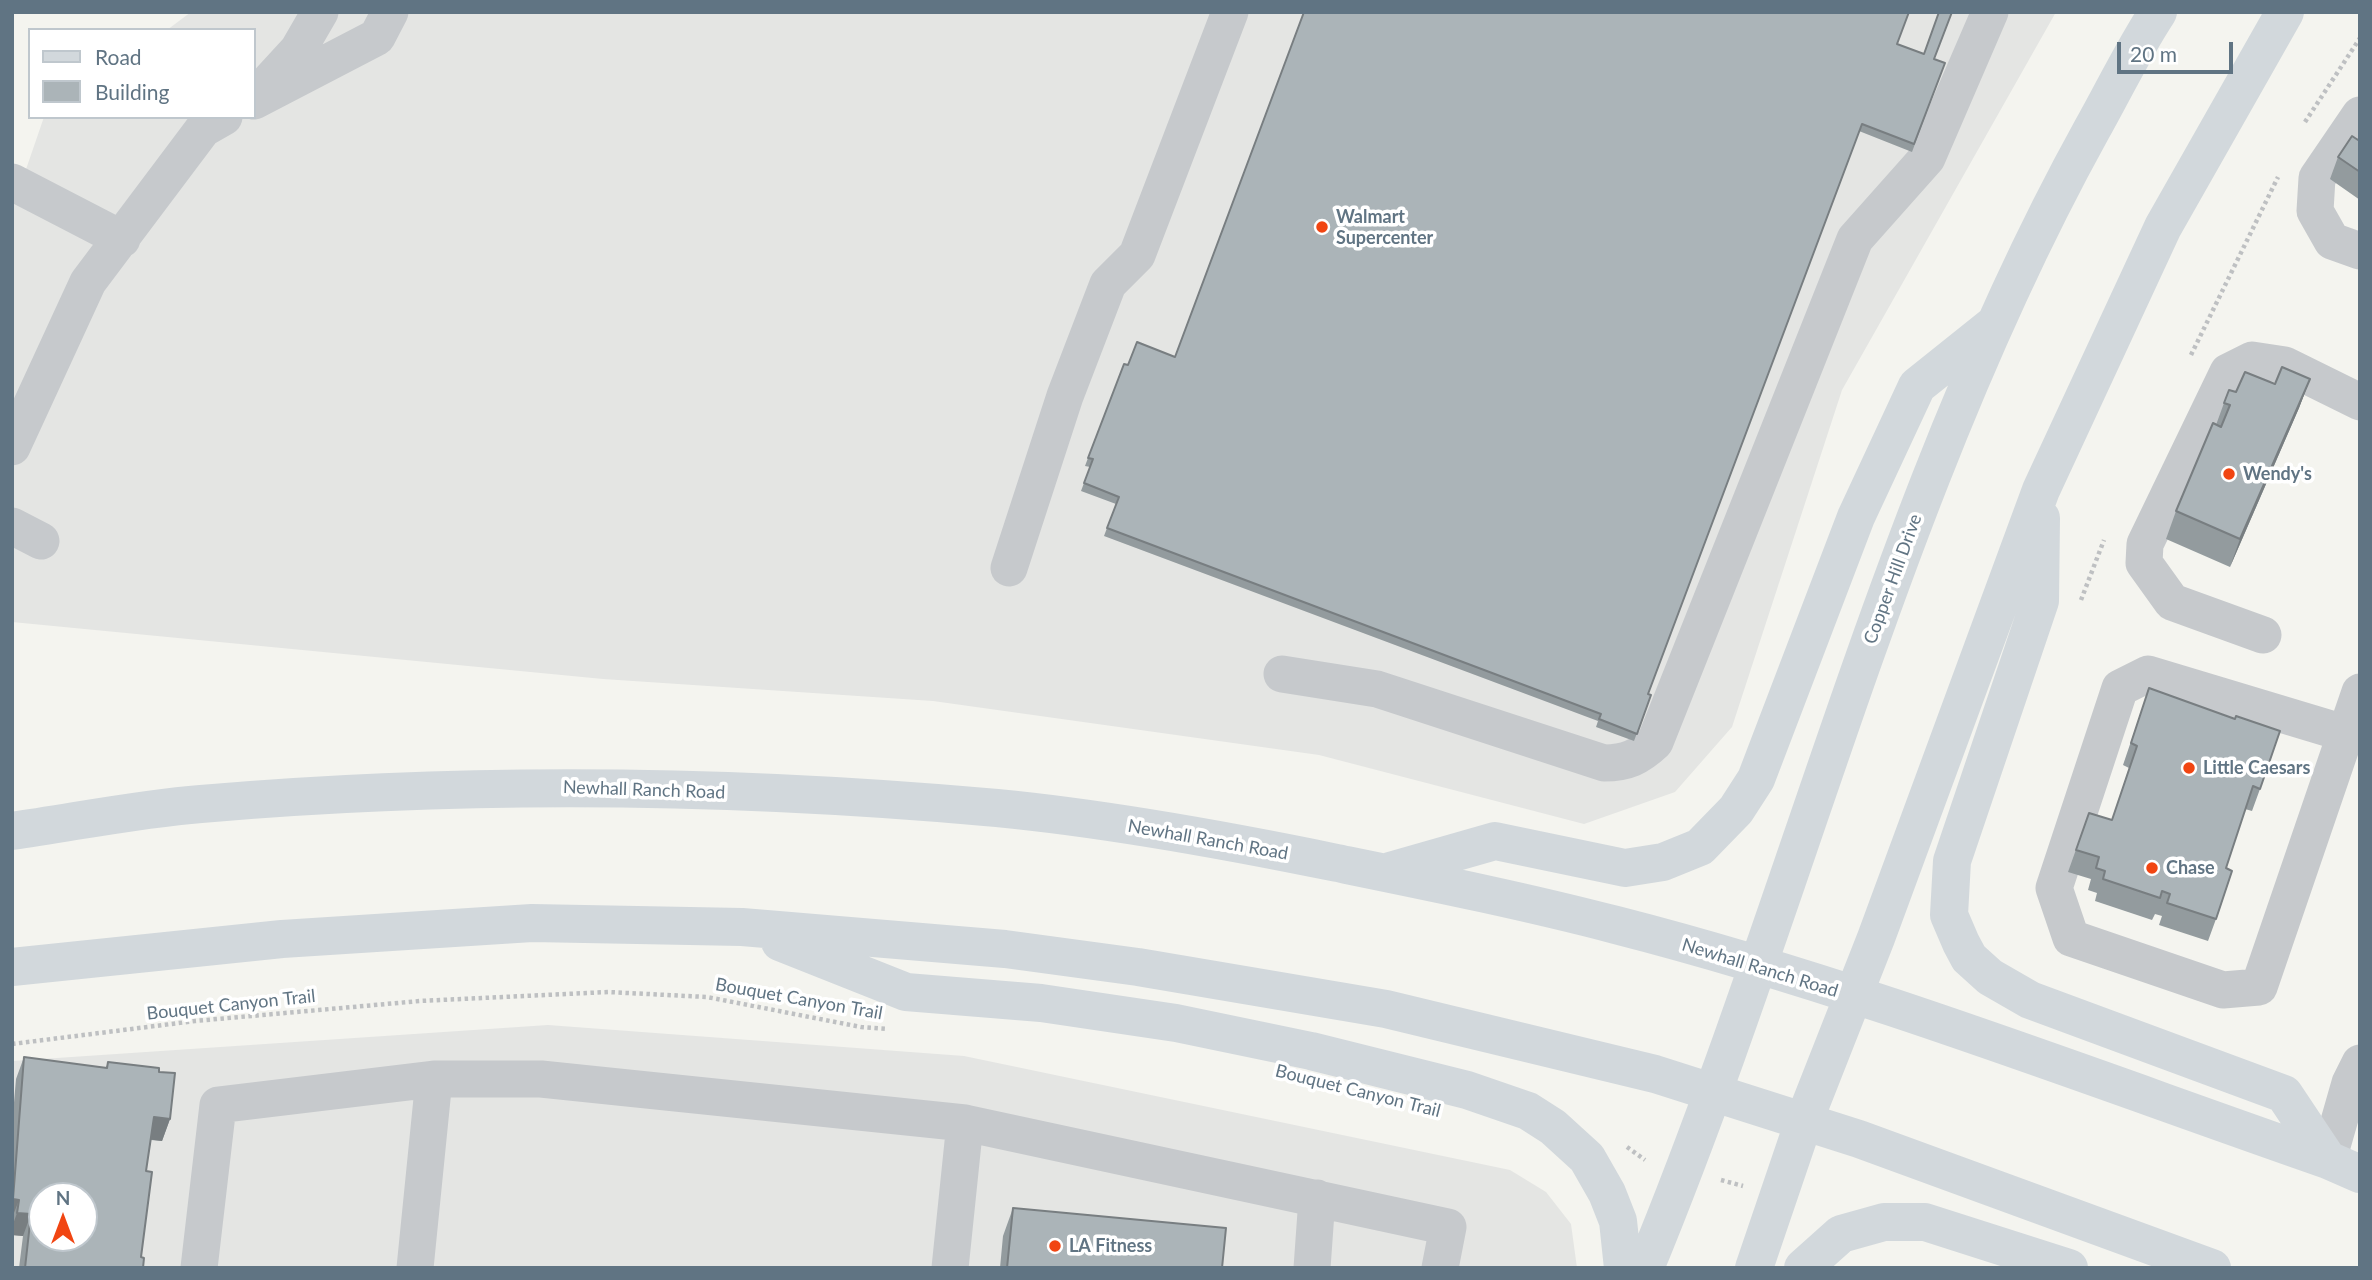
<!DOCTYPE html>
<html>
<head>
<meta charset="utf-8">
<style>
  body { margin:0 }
  #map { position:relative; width:2372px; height:1280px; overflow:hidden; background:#f4f4ef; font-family:Lato,sans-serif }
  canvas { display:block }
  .frame { position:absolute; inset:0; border:14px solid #607483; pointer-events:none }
  .legend { position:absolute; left:28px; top:28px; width:228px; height:91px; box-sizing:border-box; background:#fff; border:2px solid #bfc7cd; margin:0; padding:9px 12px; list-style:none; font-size:21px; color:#607483 }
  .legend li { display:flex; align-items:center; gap:14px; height:35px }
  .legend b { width:35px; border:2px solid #bfc7cd }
  .north { position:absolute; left:28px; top:1182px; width:70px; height:70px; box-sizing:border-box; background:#fff; border:2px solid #bfc7cd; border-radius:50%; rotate:0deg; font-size:19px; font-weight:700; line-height:28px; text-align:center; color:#607483 }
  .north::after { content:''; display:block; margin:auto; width:24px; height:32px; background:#f14512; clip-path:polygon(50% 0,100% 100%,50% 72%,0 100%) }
  .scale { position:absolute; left:2117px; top:42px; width:116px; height:32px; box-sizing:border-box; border:4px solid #607483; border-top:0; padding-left:9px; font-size:21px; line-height:24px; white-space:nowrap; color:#607483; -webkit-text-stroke:5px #fff; paint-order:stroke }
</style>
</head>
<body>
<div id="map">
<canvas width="2372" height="1280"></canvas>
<div class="frame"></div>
<ul class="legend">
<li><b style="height:9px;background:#d2d8dc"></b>Road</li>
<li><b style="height:19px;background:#abb4b8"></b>Building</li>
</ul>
<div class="north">N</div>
<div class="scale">20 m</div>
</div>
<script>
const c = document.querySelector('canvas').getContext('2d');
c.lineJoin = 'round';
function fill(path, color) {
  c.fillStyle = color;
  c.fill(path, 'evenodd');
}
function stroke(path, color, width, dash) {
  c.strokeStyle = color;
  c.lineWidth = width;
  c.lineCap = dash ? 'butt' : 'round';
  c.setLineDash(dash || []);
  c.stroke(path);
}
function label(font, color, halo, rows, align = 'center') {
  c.font = font + ' Lato,sans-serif';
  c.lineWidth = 7;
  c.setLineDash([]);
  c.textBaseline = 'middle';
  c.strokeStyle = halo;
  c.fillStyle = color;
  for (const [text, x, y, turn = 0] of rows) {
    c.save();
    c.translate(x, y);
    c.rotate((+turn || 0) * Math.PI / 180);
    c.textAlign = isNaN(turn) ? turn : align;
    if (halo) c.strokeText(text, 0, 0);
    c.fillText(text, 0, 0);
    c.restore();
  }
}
fill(new Path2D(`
  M 191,12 L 2056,12 L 1842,390 L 1732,727 L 1675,792 L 1584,824 L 1319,755 L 933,701 L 603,679 L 12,622 L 12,210 L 44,117 L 254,117 L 254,30 L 167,30 Z
  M 548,1025 L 964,1056 L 1510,1170 L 1546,1192 L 1571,1224 L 1577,1268 L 12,1268 L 12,1061 ZM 42,1196 L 84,1196 L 84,1238 L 42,1238 Z`), '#e4e5e3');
stroke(new Path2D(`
  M 2305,122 L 2360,38
  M 2191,355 L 2278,177
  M 2081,600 L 2104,540
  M 12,1044 L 195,1021 L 420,1001 L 608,992 L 707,997 L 861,1027 L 888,1029
  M 1627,1147 L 1645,1160
  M 1721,1180 L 1743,1186`), '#bec0c2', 4.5, [3.5, 3.5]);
stroke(new Path2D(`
  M 264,87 L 298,50 L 320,12
  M 254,101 L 377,37 L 390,12
  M 2360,115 L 2317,178 L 2315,211 L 2332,241 L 2360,251
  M 12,182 L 122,239
  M 12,447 L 88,282 L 203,129 L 224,117
  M 12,526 L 41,541
  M 1009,568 L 1065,396 L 1108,284 L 1137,255 L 1230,12
  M 2263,635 L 2172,602 L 2144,563 L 2145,544 L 2228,372 L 2252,360 L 2285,365 L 2360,402
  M 1282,674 L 1377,689 L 1604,763 C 1627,763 1639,757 1655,742 L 1855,239 L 1927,158 L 1990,12
  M 2344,733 L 2148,674 L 2120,688 L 2054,888 L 2071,938 L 2223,990 L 2259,987 L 2360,692
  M 2328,1160 L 2350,1083 L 2360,1063
  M 199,1268 L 218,1105 L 434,1079 L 541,1079 L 965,1123 L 1448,1227 L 1440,1268
  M 415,1268 L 434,1079
  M 950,1268 L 965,1123
  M 1312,1268 L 1317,1198`), '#c6c9cc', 37);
stroke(new Path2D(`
  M 2041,518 L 2040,601 L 1952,861 L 1949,915 L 1961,943 L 1969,958 L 1990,977 L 2030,1000 L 2284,1094 L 2328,1160
  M 12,831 C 75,822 138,809 201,804 C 465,781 732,784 997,808 C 1111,819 1225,840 1337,863 C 1430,882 1524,901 1616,925 C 1858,987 2092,1078 2328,1160 L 2360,1174
  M 1390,871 L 1495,841 L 1625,868 L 1663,862 L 1700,847 L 1736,810 L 1756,779 L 1856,517 L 1917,386 L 1992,326
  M 780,942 L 906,992 L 1041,1003 L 1176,1023 L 1311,1051 L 1467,1090 L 1528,1111 L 1553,1127 L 1587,1158 L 1607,1193 L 1618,1221 L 1623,1268
  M 12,967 L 282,939 L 532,923 L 742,927 L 1005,949 L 1138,967 L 1386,1009 L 1655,1074 L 1859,1139 L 2212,1268
  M 1645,1268 C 1800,892 1893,489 2091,131 C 2113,92 2133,50 2158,12
  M 1754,1268 L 1804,1121 L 1876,938 L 2041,490 L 2163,227 L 2285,12
  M 1803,1268 L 1841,1234 L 1884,1222 L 1925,1222 L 2069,1268`), '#d2d8dc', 38);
fill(new Path2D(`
  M 1897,44 L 1945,63 L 1912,152 L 1859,131 L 1648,694 L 1651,695 L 1634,741 L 1596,727 L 1598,721 L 1104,536 L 1116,504 L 1081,491 L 1090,467 L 1085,466 L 1088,458 L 1128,365 L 1175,357 Z
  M 2360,137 L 2360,200 L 2330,179 L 2338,157 Z
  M 2310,379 L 2299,408 L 2230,567 L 2166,539 L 2176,511 L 2216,425 L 2224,403 L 2236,392 L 2275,384 Z
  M 2149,688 L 2260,789 L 2252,811 L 2245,809 L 2226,868 L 2216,919 L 2208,941 L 2159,925 L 2162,916 L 2155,914 L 2152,920 L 2095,901 L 2097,893 L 2088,890 L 2091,879 L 2068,872 L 2089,813 L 2112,820 L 2129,768 L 2123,765 Z
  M 24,1057 L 106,1068 L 108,1062 L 159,1072 L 170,1119 L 162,1141 L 151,1140 L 146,1171 L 141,1257 L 143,1268 L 19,1268 L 23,1236 L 12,1235 L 12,1126 L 16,1079 Z
  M 1013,1208 L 1222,1268 L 1000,1268 L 1003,1236 Z`), '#939b9e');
fill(new Path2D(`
  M 2310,379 L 2299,408 L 2230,567 L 2240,539 Z
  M 154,1117 L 170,1119 L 162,1141 L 146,1139 Z
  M 13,1199 L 19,1200 L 12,1218 L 12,1202 Z
  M 17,1213 L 31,1214 L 23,1236 L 12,1235 L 12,1227 Z`), '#787e81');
const building = new Path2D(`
  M 1304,12 L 1909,12 L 1897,44 L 1924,54 L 1939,12 L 1952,12 L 1934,59 L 1945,63 L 1914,144 L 1862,124 L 1648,694 L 1651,695 L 1637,734 L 1599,719 L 1601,714 L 1107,528 L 1119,497 L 1084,483 L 1093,459 L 1088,458 L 1124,364 L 1128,365 L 1137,342 L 1175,357 Z
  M 2352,136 L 2358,140 L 2360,137 L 2360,172 L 2338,157 Z
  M 2282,367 L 2310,379 L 2240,539 L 2176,511 L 2213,423 L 2221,427 L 2230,405 L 2224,403 L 2229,390 L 2236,392 L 2245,372 L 2275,384 Z
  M 2149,688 L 2235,719 L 2236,716 L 2280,731 L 2260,789 L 2253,786 L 2226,868 L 2232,871 L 2216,919 L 2167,903 L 2170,894 L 2162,891 L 2160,898 L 2103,879 L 2105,871 L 2096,868 L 2099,857 L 2076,850 L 2089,813 L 2112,820 L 2137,746 L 2131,743 Z
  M 24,1057 L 107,1068 L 108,1062 L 159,1068 L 159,1072 L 175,1073 L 170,1119 L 154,1117 L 146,1171 L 152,1172 L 141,1257 L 144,1258 L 143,1268 L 25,1268 L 31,1214 L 17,1213 L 19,1200 L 13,1199 ZM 42,1196 L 84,1196 L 84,1238 L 42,1238 Z
  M 1013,1208 L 1226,1228 L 1222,1268 L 1007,1268 Z`);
fill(building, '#abb4b8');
stroke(building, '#787e81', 2);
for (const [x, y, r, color] of [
  [1322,227,7,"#f14512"],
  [2229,474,7,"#f14512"],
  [2189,768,7,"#f14512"],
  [2152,868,7,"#f14512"],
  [1055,1246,7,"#f14512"]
]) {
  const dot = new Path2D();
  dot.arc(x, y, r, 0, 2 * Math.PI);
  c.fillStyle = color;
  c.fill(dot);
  stroke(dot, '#fff', 2.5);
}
label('bold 18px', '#607483', '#fff', [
  ["Walmart",1336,217],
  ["Supercenter",1336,238],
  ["Wendy's",2243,474],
  ["Little Caesars",2203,768],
  ["Chase",2166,868],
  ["LA Fitness",1069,1246]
], 'left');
label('18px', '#607483', '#fff', [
  ["Copper Hill Drive",1893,579,-70],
  ["Newhall Ranch Road",644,790,2],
  ["Newhall Ranch Road",1208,840,10],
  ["Newhall Ranch Road",1760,968,17],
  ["Bouquet Canyon Trail",799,999,10],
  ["Bouquet Canyon Trail",231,1005,-6],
  ["Bouquet Canyon Trail",1358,1091,14]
]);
</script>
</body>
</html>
